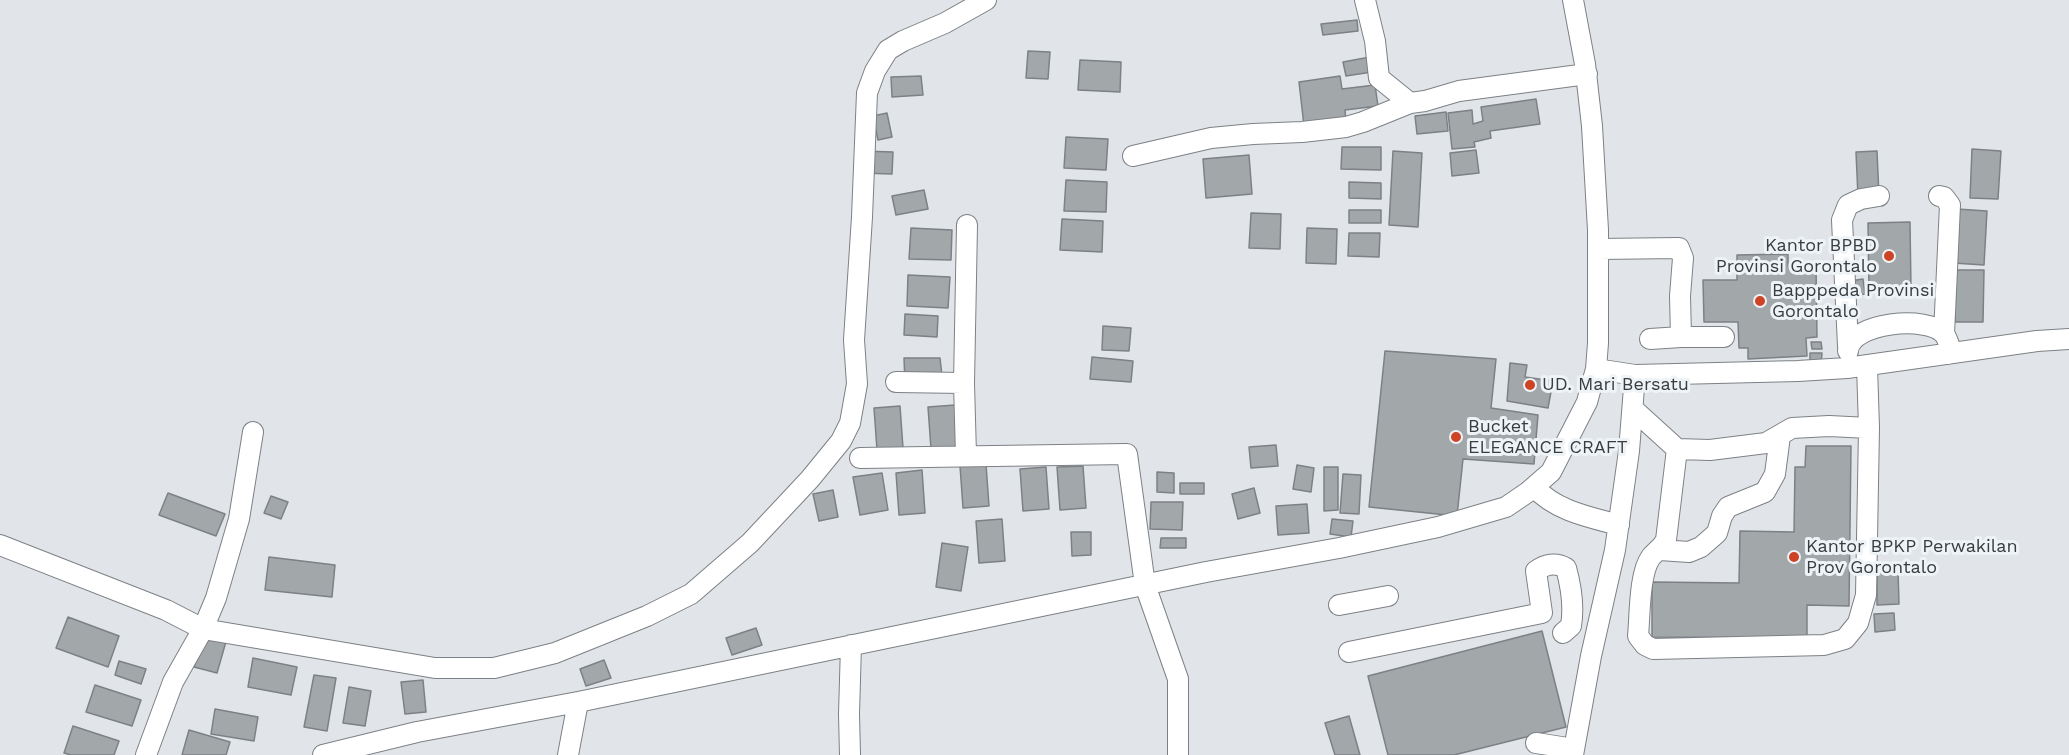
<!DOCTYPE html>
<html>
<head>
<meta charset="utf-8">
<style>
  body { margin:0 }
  canvas { display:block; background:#e1e5e9 }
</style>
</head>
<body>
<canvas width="2069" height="755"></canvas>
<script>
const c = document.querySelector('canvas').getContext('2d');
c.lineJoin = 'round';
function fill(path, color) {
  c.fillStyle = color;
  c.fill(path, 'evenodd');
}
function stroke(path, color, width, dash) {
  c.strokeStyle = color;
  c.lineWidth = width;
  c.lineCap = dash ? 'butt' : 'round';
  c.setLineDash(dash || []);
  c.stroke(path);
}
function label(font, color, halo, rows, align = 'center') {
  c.font = font + ' "Work Sans",sans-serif';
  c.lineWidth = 6;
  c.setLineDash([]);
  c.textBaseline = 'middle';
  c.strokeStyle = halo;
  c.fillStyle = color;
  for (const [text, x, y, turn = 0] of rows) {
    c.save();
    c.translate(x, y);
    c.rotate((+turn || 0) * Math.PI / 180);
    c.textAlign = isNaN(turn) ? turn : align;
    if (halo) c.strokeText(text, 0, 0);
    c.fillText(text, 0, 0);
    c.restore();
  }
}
const building = new Path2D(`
  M 1357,20 L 1358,31 L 1323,35 L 1321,24 Z
  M 1028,51 L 1050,52 L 1048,79 L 1026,78 Z
  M 1370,57 L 1372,72 L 1346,76 L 1343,62 Z
  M 1080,60 L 1121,62 L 1120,92 L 1078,90 Z
  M 921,76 L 923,95 L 892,97 L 891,77 Z
  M 1340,76 L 1342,89 L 1375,85 L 1378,106 L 1345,110 L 1346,121 L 1304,126 L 1299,82 Z
  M 1536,99 L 1540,124 L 1490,131 L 1491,138 L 1474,142 L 1475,147 L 1452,149 L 1448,113 L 1472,110 L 1473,124 L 1483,121 L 1481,107 Z
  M 1446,112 L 1448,131 L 1417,134 L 1415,116 Z
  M 887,113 L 892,137 L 878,140 L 873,116 Z
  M 1066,137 L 1108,139 L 1106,170 L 1064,168 Z
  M 1342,147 L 1381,147 L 1381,170 L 1341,169 Z
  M 1972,149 L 2001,151 L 1998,199 L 1970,198 Z
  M 1476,150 L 1479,173 L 1452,176 L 1450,153 Z
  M 861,151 L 893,152 L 892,174 L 861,173 Z
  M 1393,151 L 1422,153 L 1418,227 L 1389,225 Z
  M 1877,151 L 1879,196 L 1858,197 L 1856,152 Z
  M 1249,155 L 1252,194 L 1206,198 L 1203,159 Z
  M 1066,180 L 1107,182 L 1106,212 L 1064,211 Z
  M 1349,182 L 1381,183 L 1381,199 L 1349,198 Z
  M 924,190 L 928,209 L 896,215 L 892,196 Z
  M 1957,209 L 1987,211 L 1984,265 L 1953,263 Z
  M 1349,210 L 1381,210 L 1381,223 L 1349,223 Z
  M 1251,213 L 1281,214 L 1280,249 L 1249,248 Z
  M 1062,219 L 1103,221 L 1102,252 L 1060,250 Z
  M 1910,222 L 1911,289 L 1869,289 L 1868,223 Z
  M 911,228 L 952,230 L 951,260 L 909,259 Z
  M 1307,228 L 1337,229 L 1336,264 L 1306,263 Z
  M 1349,233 L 1380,233 L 1379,257 L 1348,256 Z
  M 1788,254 L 1788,266 L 1816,265 L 1817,337 L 1806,338 L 1807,356 L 1748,359 L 1748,348 L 1739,348 L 1738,322 L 1704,322 L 1703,280 L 1737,280 L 1737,255 Z
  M 1956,270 L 1984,270 L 1983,322 L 1955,322 Z
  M 908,275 L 950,277 L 948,308 L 907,306 Z
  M 1863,279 L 1865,294 L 1852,296 L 1850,281 Z
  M 905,314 L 938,316 L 937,337 L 904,335 Z
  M 1103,326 L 1131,328 L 1129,351 L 1102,350 Z
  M 1811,342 L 1821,342 L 1822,349 L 1812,349 Z
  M 1385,351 L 1496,359 L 1491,408 L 1538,415 L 1534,464 L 1463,459 L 1457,516 L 1369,507 Z
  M 1810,353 L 1822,353 L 1821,366 L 1810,365 Z
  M 1092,357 L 1133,361 L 1131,382 L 1090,379 Z
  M 904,358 L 940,358 L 943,384 L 905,384 Z
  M 1510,363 L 1527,365 L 1525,377 L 1553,381 L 1548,408 L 1507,401 Z
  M 955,405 L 958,447 L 931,449 L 928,407 Z
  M 900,406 L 903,448 L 877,450 L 874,408 Z
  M 1276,445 L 1278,466 L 1251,468 L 1249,447 Z
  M 1806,446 L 1851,446 L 1849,606 L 1807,605 L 1807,638 L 1652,637 L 1652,582 L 1739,583 L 1740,531 L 1794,532 L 1795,467 L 1805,467 Z
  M 986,464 L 989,506 L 963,508 L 960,466 Z
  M 1297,465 L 1314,468 L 1311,492 L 1293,489 Z
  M 1083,466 L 1086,508 L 1060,510 L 1057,467 Z
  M 1046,467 L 1049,509 L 1023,511 L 1020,469 Z
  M 1324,467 L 1338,467 L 1338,510 L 1324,511 Z
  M 922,470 L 925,513 L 899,515 L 896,473 Z
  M 1157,472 L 1174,473 L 1174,493 L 1157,492 Z
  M 882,473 L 888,510 L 860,515 L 853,477 Z
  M 1343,474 L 1361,475 L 1359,514 L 1340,513 Z
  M 1180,483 L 1204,483 L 1204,494 L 1180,494 Z
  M 1254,488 L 1260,513 L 1238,519 L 1232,494 Z
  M 833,490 L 838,517 L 819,521 L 813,494 Z
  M 168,493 L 225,514 L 216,536 L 159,515 Z
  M 271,496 L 288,502 L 281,519 L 264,513 Z
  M 1151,502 L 1183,502 L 1182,530 L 1150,529 Z
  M 1307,504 L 1309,533 L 1278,535 L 1276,506 Z
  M 1002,519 L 1005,561 L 979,563 L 976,521 Z
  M 1332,519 L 1353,521 L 1351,537 L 1330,534 Z
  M 1071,532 L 1091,532 L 1091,555 L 1072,556 Z
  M 1161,538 L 1186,538 L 1186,548 L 1160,548 Z
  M 942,543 L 968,547 L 961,591 L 936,587 Z
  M 269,557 L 335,565 L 332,597 L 265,590 Z
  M 1898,570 L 1899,604 L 1877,605 L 1877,571 Z
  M 1894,613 L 1895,630 L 1875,632 L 1874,614 Z
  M 68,617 L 119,636 L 108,667 L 56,648 Z
  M 756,628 L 762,645 L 732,655 L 726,638 Z
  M 1542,631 L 1566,727 L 1454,755 L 1388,755 L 1368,676 Z
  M 205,632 L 227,638 L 217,673 L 194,667 Z
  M 253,658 L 297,667 L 291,695 L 248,687 Z
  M 604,660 L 611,678 L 586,686 L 580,669 Z
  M 119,661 L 146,669 L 141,684 L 115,675 Z
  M 314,675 L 336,678 L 327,731 L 304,727 Z
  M 423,680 L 426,712 L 405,714 L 401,682 Z
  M 95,685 L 141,700 L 132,726 L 86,712 Z
  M 349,687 L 371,691 L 365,726 L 343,723 Z
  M 215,709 L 258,717 L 254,741 L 211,734 Z
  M 1349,716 L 1360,755 L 1335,755 L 1325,723 Z
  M 73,726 L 119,741 L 114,755 L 71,755 L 64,753 Z
  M 189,730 L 230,742 L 226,755 L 182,755 Z`);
fill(building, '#a2a7aa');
stroke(building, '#7d8185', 1.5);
const minor = new Path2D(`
  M 1365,0 L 1375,41 L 1379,78 L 1410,103
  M 1133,156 L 1211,138 L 1253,134 L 1302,132 L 1346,127 L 1363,122 L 1410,103 L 1425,101 L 1459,91 L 1587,74
  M 1939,196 L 1944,197 L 1950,205 L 1944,334
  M 1598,249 L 1679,248 L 1683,258 L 1680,296 L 1681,337 L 1724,337
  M 1650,339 L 1681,337
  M 1848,346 L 1842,220 L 1848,205 L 1861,199 L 1879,196
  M 1848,351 C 1850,322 1928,315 1944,334 C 1947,337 1948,343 1950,347 L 1948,354
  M 1596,369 L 1635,375 L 1798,371 L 1847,368 L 2037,341 L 2069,339
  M 896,382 L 964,383 L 966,455
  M 964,383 L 967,225
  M 1633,409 L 1677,449 L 1666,540 C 1661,549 1656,551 1651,557 C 1639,573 1640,616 1638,636 L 1645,645 L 1653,649 L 1824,645 L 1845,639 L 1858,623 L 1866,595 L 1869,428 L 1867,366
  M 1677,449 L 1710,450 L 1766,443 L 1792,428 L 1829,426 L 1869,428
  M 860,458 L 1127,454 L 1145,585 L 1178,679 L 1178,755
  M 1534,487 C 1556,511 1589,517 1619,525
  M 0,545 L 166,610 L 203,629 L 435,668 L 494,668 L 555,653 L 647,616 L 691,594 L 750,543 L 810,479 L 841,441 L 850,423 L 857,384 L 854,340 L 862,217 L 867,93 L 875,71 L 888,50 L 903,41 L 945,23 L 986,0
  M 1660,550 L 1689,552 L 1701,547 L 1717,533 L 1722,516 L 1728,507 L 1765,492 L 1775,474 L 1780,436
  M 1339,605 L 1388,596
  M 1349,652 L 1542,613 L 1536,571 C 1545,564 1556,562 1566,568 C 1571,586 1574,608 1571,626 L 1563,633
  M 1536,743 L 1574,749
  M 146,755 L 173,682 L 203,629 L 216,598 L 239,519 L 253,432
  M 323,755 L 417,732 L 578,702 L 1206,572 L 1339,548 L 1438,527 L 1506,507 L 1528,492 L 1551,472 L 1587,402 L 1596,369 L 1598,343 L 1598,230 L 1592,126 L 1585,64 L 1573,0
  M 568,755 L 578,702
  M 850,755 L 849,714 L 851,645
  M 1573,755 L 1591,656 L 1615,550 L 1629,451 L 1635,375`);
stroke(minor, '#7d8185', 22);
stroke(minor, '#fff', 20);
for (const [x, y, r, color] of [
  [1889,256,6,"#cd4323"],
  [1760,301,6,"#cd4323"],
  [1530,385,6,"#cd4323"],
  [1456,437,6,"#cd4323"],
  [1794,557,6,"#cd4323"]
]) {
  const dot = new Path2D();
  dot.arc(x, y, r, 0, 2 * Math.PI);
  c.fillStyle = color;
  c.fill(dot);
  stroke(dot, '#eef3f7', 2);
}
label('18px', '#3a3c3e', '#eef3f7', [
  ["Kantor BPBD",1877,246,"right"],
  ["Provinsi Gorontalo",1877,267,"right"],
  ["Bapppeda Provinsi",1772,291],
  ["Gorontalo",1772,312],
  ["UD. Mari Bersatu",1542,385],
  ["Bucket",1468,427],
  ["ELEGANCE CRAFT",1468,448],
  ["Kantor BPKP Perwakilan",1806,547],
  ["Prov Gorontalo",1806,568]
], 'left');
</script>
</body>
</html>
